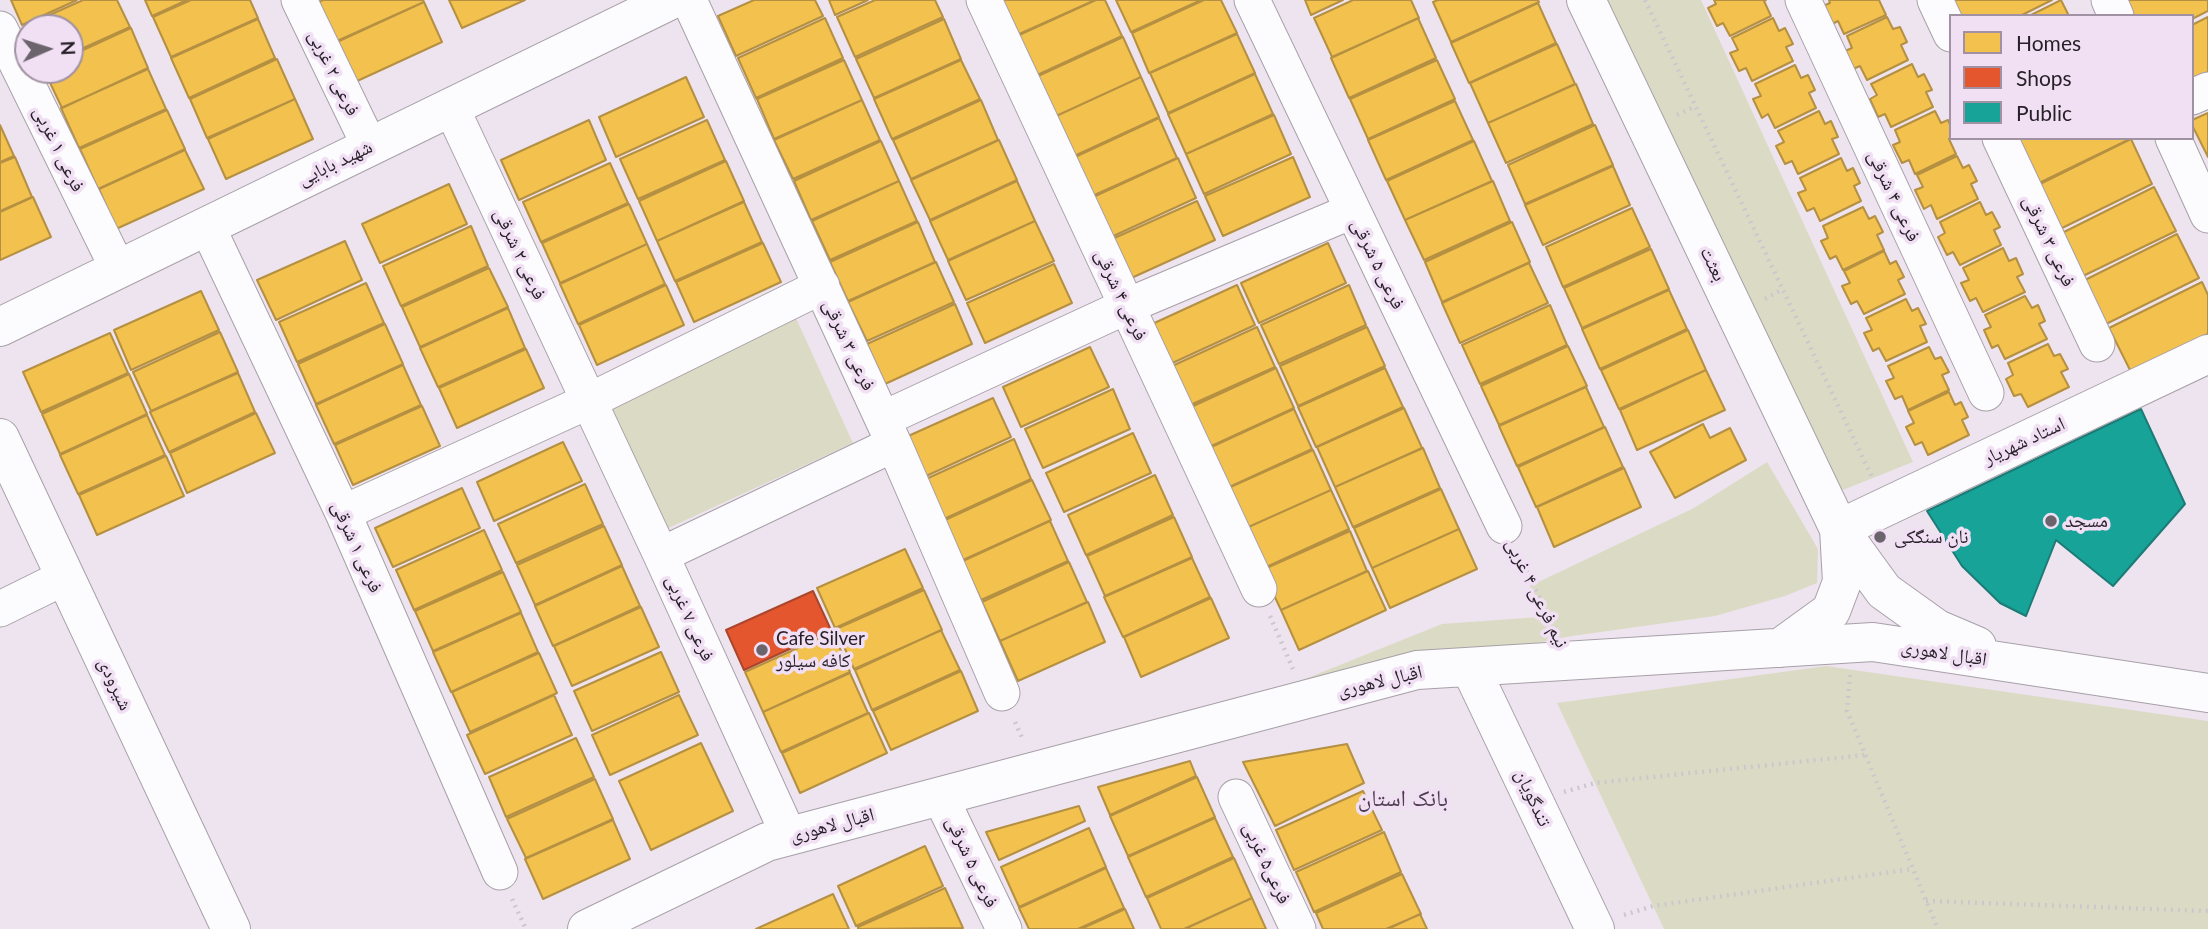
<!DOCTYPE html>
<html>
<head>
<meta charset="utf-8">
<style>
  body { margin:0 }
  #map { position:relative; width:2208px; height:929px; overflow:hidden; background:#eee4ef; font-family:Lato,sans-serif }
  canvas { display:block }
  .legend { position:absolute; left:1949px; top:14px; width:245px; height:126px; box-sizing:border-box; background:#f1dff4; border:2px solid #a092a2; margin:0; padding:9px 12px; list-style:none; font-size:21px; color:#261f27 }
  .legend li { display:flex; align-items:center; gap:14px; height:35px }
  .legend b { width:35px; border:2px solid #a092a2 }
  .north { position:absolute; left:14px; top:14px; width:70px; height:70px; box-sizing:border-box; background:#f1dff4; border:2px solid #a092a2; border-radius:50%; rotate:87deg; font-size:19px; font-weight:700; line-height:28px; text-align:center; color:#261f27 }
  .north::after { content:''; display:block; margin:auto; width:24px; height:32px; background:#6c646d; clip-path:polygon(50% 0,100% 100%,50% 72%,0 100%) }
</style>
</head>
<body>
<div id="map">
<canvas width="2208" height="929"></canvas>
<ul class="legend">
<li><b style="height:19px;background:#f2c14e"></b>Homes</li>
<li><b style="height:19px;background:#e4572e"></b>Shops</li>
<li><b style="height:19px;background:#17a398"></b>Public</li>
</ul>
<div class="north">N</div>
</div>
<script>
const c = document.querySelector('canvas').getContext('2d');
c.lineJoin = 'round';
function fill(path, color) {
  c.fillStyle = color;
  c.fill(path, 'evenodd');
}
function stroke(path, color, width, dash) {
  c.strokeStyle = color;
  c.lineWidth = width;
  c.lineCap = dash ? 'butt' : 'round';
  c.setLineDash(dash || []);
  c.stroke(path);
}
function label(font, color, halo, rows, align = 'center') {
  c.font = font + ' Lato,"Noto Naskh Arabic",sans-serif';
  c.lineWidth = 7;
  c.setLineDash([]);
  c.textBaseline = 'middle';
  c.strokeStyle = halo;
  c.fillStyle = color;
  for (const [text, x, y, turn = 0] of rows) {
    c.save();
    c.translate(x, y);
    c.rotate((+turn || 0) * Math.PI / 180);
    c.textAlign = isNaN(turn) ? turn : align;
    if (halo) c.strokeText(text, 0, 0);
    c.fillText(text, 0, 0);
    c.restore();
  }
}
fill(new Path2D(`
  M 1601,0 L 1701,0 L 1913,462 L 1838,492 Z
  M 795,316 L 853,443 L 662,531 L 604,405 Z
  M 1767,462 L 1818,549 L 1817,583 L 1785,596 L 1715,616 L 1572,636 L 1469,656 L 1380,665 L 1300,681 L 1442,624 L 1540,617 L 1530,586 L 1694,508 Z
  M 1826,666 L 2208,721 L 2208,929 L 1664,929 L 1557,703 Z`), '#dbdbc5');
const homes = new Path2D(`
  M 11,0 L 77,0 L 22,25 Z
  M 83,0 L 117,0 L 130,27 L 70,54 L 70,28 L 28,28 L 28,34 L 25,26 Z
  M 145,0 L 187,0 L 152,16 Z
  M 191,0 L 250,0 L 258,18 L 171,57 L 153,17 Z
  M 323,0 L 423,0 L 424,2 L 337,41 L 319,2 Z
  M 449,0 L 525,0 L 462,28 Z
  M 754,0 L 815,0 L 823,16 L 736,56 L 718,16 Z
  M 829,0 L 868,0 L 835,15 Z
  M 875,0 L 935,0 L 943,17 L 855,57 L 837,17 Z
  M 1001,0 L 1095,0 L 1017,35 Z
  M 1096,0 L 1105,0 L 1122,36 L 1035,76 L 1017,36 Z
  M 1116,0 L 1201,0 L 1131,32 Z
  M 1204,0 L 1221,0 L 1237,33 L 1149,73 L 1132,33 Z
  M 1305,0 L 1343,0 L 1311,15 Z
  M 1353,0 L 1411,0 L 1419,18 L 1332,57 L 1314,18 Z
  M 1438,0 L 1538,0 L 1539,2 L 1451,42 L 1433,2 Z
  M 1714,0 L 1766,0 L 1764,1 L 1771,16 L 1730,36 L 1723,23 L 1717,26 L 1708,8 L 1716,4 Z
  M 1829,0 L 1879,0 L 1886,15 L 1844,34 L 1838,21 L 1832,24 L 1823,6 L 1830,3 Z
  M 1946,0 L 2052,0 L 2020,16 L 1954,16 Z
  M 2061,0 L 2069,16 L 2029,16 Z
  M 2127,0 L 2208,0 L 2208,11 L 2192,19 L 2192,16 L 2134,16 Z
  M 424,2 L 442,42 L 355,82 L 337,42 Z
  M 1538,3 L 1556,43 L 1469,83 L 1451,43 Z
  M 1887,17 L 1893,29 L 1900,27 L 1907,42 L 1901,45 L 1908,60 L 1867,80 L 1860,66 L 1853,69 L 1845,51 L 1852,48 L 1847,36 Z
  M 2208,17 L 2208,72 L 2192,79 L 2192,25 Z
  M 825,18 L 843,58 L 756,98 L 738,58 Z
  M 1418,18 L 1436,58 L 1349,98 L 1331,58 Z
  M 1773,18 L 1779,31 L 1785,28 L 1793,44 L 1786,47 L 1793,61 L 1752,81 L 1746,68 L 1739,71 L 1730,53 L 1738,50 L 1732,38 Z
  M 258,19 L 275,58 L 189,98 L 171,58 Z
  M 944,19 L 961,59 L 874,98 L 856,59 Z
  M 131,28 L 148,68 L 62,108 L 44,70 L 70,70 L 70,56 Z
  M 1237,34 L 1255,73 L 1168,113 L 1150,73 Z
  M 1123,37 L 1141,77 L 1054,117 L 1036,77 Z
  M 1557,44 L 1575,84 L 1488,123 L 1470,83 Z
  M 277,59 L 295,99 L 207,138 L 190,99 Z
  M 844,60 L 862,100 L 774,139 L 757,99 Z
  M 961,60 L 980,99 L 892,139 L 874,99 Z
  M 1437,60 L 1455,99 L 1368,139 L 1350,99 Z
  M 1912,64 L 1918,77 L 1924,74 L 1932,90 L 1926,92 L 1933,107 L 1891,127 L 1885,114 L 1878,117 L 1870,99 L 1877,95 L 1871,84 Z
  M 1795,65 L 1801,78 L 1808,75 L 1815,90 L 1809,93 L 1816,108 L 1775,128 L 1768,114 L 1762,118 L 1753,99 L 1761,96 L 1755,84 Z
  M 148,69 L 166,109 L 79,148 L 61,108 Z
  M 1255,74 L 1273,114 L 1186,154 L 1168,114 Z
  M 686,77 L 704,117 L 616,157 L 599,117 Z
  M 1141,77 L 1159,117 L 1072,157 L 1054,117 Z
  M 1576,84 L 1593,124 L 1506,163 L 1488,123 Z
  M 295,99 L 313,139 L 226,179 L 208,139 Z
  M 862,100 L 880,140 L 793,179 L 774,140 Z
  M 981,100 L 998,140 L 911,179 L 893,140 Z
  M 1455,101 L 1473,140 L 1386,180 L 1368,140 Z
  M 167,110 L 185,149 L 98,189 L 80,149 Z
  M 1819,111 L 1825,124 L 1831,121 L 1838,137 L 1832,139 L 1839,154 L 1798,174 L 1792,161 L 1785,164 L 1776,146 L 1784,142 L 1778,131 Z
  M 1935,111 L 1941,123 L 1948,120 L 1951,127 L 1951,138 L 1949,139 L 1956,154 L 1915,174 L 1909,160 L 1902,163 L 1893,145 L 1900,142 L 1895,130 Z
  M 2208,113 L 2208,157 L 2192,125 L 2192,120 Z
  M 1274,115 L 1291,154 L 1204,194 L 1186,154 Z
  M 1159,118 L 1177,158 L 1090,197 L 1073,158 Z
  M 589,120 L 606,160 L 519,200 L 501,160 Z
  M 707,120 L 725,160 L 638,199 L 620,159 Z
  M 0,125 L 14,156 L 0,162 Z
  M 1595,125 L 1613,165 L 1525,204 L 1508,165 Z
  M 2021,138 L 2129,138 L 2130,139 L 2037,184 L 2016,141 Z
  M 2131,139 L 2152,184 L 2060,229 L 2038,185 Z
  M 999,140 L 1017,180 L 930,220 L 911,180 Z
  M 881,141 L 899,181 L 811,220 L 794,181 Z
  M 1474,141 L 1492,181 L 1405,220 L 1387,181 Z
  M 185,150 L 204,189 L 116,229 L 99,189 Z
  M 1957,156 L 1963,168 L 1969,165 L 1977,181 L 1971,184 L 1978,199 L 1937,219 L 1931,205 L 1924,209 L 1915,190 L 1923,187 L 1917,175 Z
  M 15,157 L 32,197 L 0,211 L 0,163 Z
  M 1293,157 L 1310,197 L 1223,236 L 1205,196 Z
  M 1178,158 L 1196,198 L 1109,238 L 1091,198 Z
  M 1841,158 L 1847,171 L 1853,168 L 1860,183 L 1854,186 L 1861,201 L 1820,221 L 1814,208 L 1807,211 L 1798,193 L 1806,190 L 1800,178 Z
  M 726,161 L 744,201 L 657,241 L 639,201 Z
  M 610,163 L 628,203 L 541,242 L 523,202 Z
  M 1613,166 L 1630,205 L 1543,245 L 1525,205 Z
  M 899,181 L 917,221 L 830,260 L 812,221 Z
  M 1017,181 L 1035,221 L 948,260 L 930,221 Z
  M 1493,181 L 1510,221 L 1424,260 L 1405,220 Z
  M 449,184 L 467,224 L 380,263 L 362,224 Z
  M 2154,187 L 2176,231 L 2083,276 L 2062,233 Z
  M 33,197 L 51,237 L 0,260 L 0,212 Z
  M 1197,201 L 1215,240 L 1127,280 L 1110,240 Z
  M 744,202 L 762,242 L 675,281 L 657,241 Z
  M 1980,202 L 1986,215 L 1992,212 L 2000,227 L 1994,230 L 2001,245 L 1960,265 L 1953,252 L 1947,255 L 1938,237 L 1945,233 L 1940,222 Z
  M 629,204 L 647,244 L 560,283 L 542,243 Z
  M 1863,207 L 1869,219 L 1875,216 L 1883,232 L 1877,235 L 1884,250 L 1843,270 L 1836,256 L 1830,259 L 1821,241 L 1828,238 L 1823,226 Z
  M 1632,208 L 1650,247 L 1563,287 L 1546,247 Z
  M 1035,221 L 1054,261 L 966,300 L 948,261 Z
  M 918,222 L 935,262 L 848,301 L 830,262 Z
  M 1512,222 L 1530,262 L 1442,302 L 1425,262 Z
  M 471,226 L 488,266 L 401,306 L 383,266 Z
  M 2177,234 L 2199,278 L 2106,324 L 2085,280 Z
  M 345,241 L 362,280 L 276,320 L 257,280 Z
  M 763,243 L 781,282 L 694,322 L 676,282 Z
  M 1328,243 L 1346,283 L 1259,323 L 1241,283 Z
  M 647,244 L 665,284 L 578,324 L 560,284 Z
  M 2003,248 L 2009,261 L 2016,258 L 2023,274 L 2017,277 L 2025,292 L 1983,312 L 1976,298 L 1970,301 L 1961,283 L 1969,280 L 1963,268 Z
  M 1651,249 L 1669,289 L 1582,328 L 1564,288 Z
  M 1884,251 L 1890,264 L 1896,261 L 1904,277 L 1898,280 L 1905,294 L 1864,314 L 1857,301 L 1851,304 L 1842,286 L 1850,283 L 1844,271 Z
  M 936,262 L 954,302 L 867,341 L 848,302 Z
  M 1529,263 L 1548,303 L 1460,343 L 1442,303 Z
  M 1054,264 L 1072,303 L 985,343 L 967,303 Z
  M 489,268 L 508,307 L 420,347 L 402,307 Z
  M 2202,282 L 2208,295 L 2208,334 L 2131,372 L 2109,328 Z
  M 366,283 L 384,323 L 297,362 L 279,322 Z
  M 666,285 L 684,325 L 597,365 L 579,325 Z
  M 1237,285 L 1255,325 L 1168,365 L 1150,325 Z
  M 1349,285 L 1366,325 L 1279,364 L 1261,325 Z
  M 1669,290 L 1687,329 L 1600,369 L 1582,329 Z
  M 201,291 L 219,330 L 131,370 L 114,330 Z
  M 2025,296 L 2032,308 L 2038,305 L 2045,321 L 2039,324 L 2047,339 L 2005,359 L 1998,345 L 1992,348 L 1984,330 L 1991,327 L 1985,315 Z
  M 1906,299 L 1912,311 L 1918,308 L 1926,324 L 1920,326 L 1927,342 L 1886,361 L 1879,348 L 1873,351 L 1864,333 L 1872,330 L 1866,318 Z
  M 955,304 L 972,344 L 885,384 L 867,344 Z
  M 1550,305 L 1567,345 L 1480,384 L 1462,345 Z
  M 508,308 L 525,348 L 438,387 L 420,348 Z
  M 385,324 L 403,364 L 316,404 L 298,364 Z
  M 1257,327 L 1275,367 L 1188,406 L 1170,367 Z
  M 1367,327 L 1385,366 L 1298,406 L 1280,366 Z
  M 1688,330 L 1706,370 L 1619,409 L 1601,370 Z
  M 220,332 L 238,372 L 151,411 L 133,372 Z
  M 110,333 L 128,373 L 41,412 L 23,372 Z
  M 2048,344 L 2054,356 L 2060,354 L 2068,369 L 2061,372 L 2069,387 L 2028,407 L 2021,394 L 2014,396 L 2006,379 L 2013,375 L 2008,363 Z
  M 1568,346 L 1587,386 L 1499,425 L 1481,386 Z
  M 1090,347 L 1109,387 L 1021,427 L 1003,387 Z
  M 1929,347 L 1935,359 L 1941,357 L 1949,372 L 1942,375 L 1949,390 L 1908,410 L 1902,396 L 1895,399 L 1886,381 L 1894,378 L 1888,366 Z
  M 526,349 L 544,388 L 457,428 L 439,388 Z
  M 403,365 L 421,405 L 334,444 L 316,405 Z
  M 1276,368 L 1294,408 L 1207,448 L 1189,408 Z
  M 1385,368 L 1403,407 L 1316,447 L 1298,407 Z
  M 1706,370 L 1725,410 L 1637,450 L 1620,410 Z
  M 238,373 L 255,412 L 169,452 L 150,412 Z
  M 129,374 L 147,414 L 60,454 L 42,414 Z
  M 1586,387 L 1604,427 L 1517,466 L 1499,426 Z
  M 1113,389 L 1130,429 L 1043,468 L 1025,429 Z
  M 1949,392 L 1955,405 L 1961,402 L 1968,417 L 1962,420 L 1969,435 L 1928,455 L 1922,442 L 1915,445 L 1906,427 L 1914,423 L 1908,411 Z
  M 993,398 L 1011,437 L 924,477 L 906,437 Z
  M 422,406 L 440,446 L 353,485 L 335,445 Z
  M 1404,408 L 1422,448 L 1335,487 L 1317,447 Z
  M 1294,409 L 1312,449 L 1225,489 L 1207,449 Z
  M 256,413 L 275,453 L 187,493 L 170,453 Z
  M 147,415 L 165,455 L 78,494 L 60,455 Z
  M 1703,424 L 1710,438 L 1730,428 L 1746,460 L 1675,498 L 1650,452 Z
  M 1605,427 L 1623,467 L 1536,507 L 1518,467 Z
  M 1133,433 L 1151,473 L 1064,512 L 1046,473 Z
  M 1014,439 L 1031,479 L 944,519 L 926,479 Z
  M 563,442 L 582,481 L 494,521 L 477,482 Z
  M 1423,448 L 1440,488 L 1353,527 L 1335,487 Z
  M 1313,450 L 1331,490 L 1244,529 L 1226,489 Z
  M 166,456 L 184,496 L 97,535 L 79,495 Z
  M 1624,468 L 1641,507 L 1554,547 L 1537,507 Z
  M 1155,475 L 1173,515 L 1086,555 L 1068,515 Z
  M 1032,480 L 1051,520 L 963,560 L 945,520 Z
  M 585,484 L 603,524 L 516,563 L 498,524 Z
  M 462,488 L 480,528 L 393,567 L 375,528 Z
  M 1441,489 L 1459,529 L 1372,568 L 1354,528 Z
  M 1331,490 L 1349,529 L 1262,569 L 1244,529 Z
  M 1174,517 L 1192,557 L 1105,596 L 1087,556 Z
  M 1050,521 L 1068,561 L 981,600 L 963,561 Z
  M 604,526 L 622,565 L 535,605 L 517,565 Z
  M 1459,529 L 1477,569 L 1390,608 L 1372,568 Z
  M 484,530 L 502,570 L 414,610 L 396,570 Z
  M 1350,531 L 1367,571 L 1281,610 L 1262,570 Z
  M 905,549 L 923,588 L 835,628 L 817,588 Z
  M 1192,558 L 1210,597 L 1123,637 L 1104,597 Z
  M 1069,562 L 1087,602 L 1000,641 L 982,602 Z
  M 622,566 L 640,606 L 553,646 L 535,606 Z
  M 1368,571 L 1386,610 L 1299,650 L 1281,610 Z
  M 503,572 L 521,612 L 433,651 L 415,611 Z
  M 924,590 L 942,630 L 854,669 L 836,629 Z
  M 1211,598 L 1229,638 L 1141,677 L 1124,637 Z
  M 1088,602 L 1105,642 L 1018,681 L 1000,641 Z
  M 641,607 L 659,647 L 572,686 L 554,646 Z
  M 521,613 L 538,652 L 451,692 L 433,652 Z
  M 941,630 L 960,670 L 872,710 L 855,670 Z
  M 833,632 L 850,672 L 763,712 L 745,672 Z
  M 661,652 L 679,692 L 592,731 L 574,691 Z
  M 539,653 L 557,693 L 470,732 L 452,692 Z
  M 961,671 L 978,711 L 891,750 L 873,711 Z
  M 850,673 L 868,713 L 781,752 L 763,712 Z
  M 554,695 L 572,735 L 485,774 L 467,735 Z
  M 679,695 L 698,735 L 610,775 L 592,735 Z
  M 869,713 L 887,753 L 800,793 L 782,753 Z
  M 576,738 L 594,777 L 506,817 L 489,777 Z
  M 701,743 L 733,811 L 651,850 L 619,781 Z
  M 1347,744 L 1364,783 L 1275,826 L 1243,762 Z
  M 1190,761 L 1196,776 L 1110,815 L 1098,787 Z
  M 1197,777 L 1215,817 L 1128,856 L 1110,816 Z
  M 595,779 L 613,819 L 526,858 L 507,819 Z
  M 1363,791 L 1382,830 L 1294,870 L 1276,830 Z
  M 1079,806 L 1085,821 L 999,860 L 986,832 Z
  M 1215,818 L 1233,857 L 1146,897 L 1128,857 Z
  M 613,820 L 630,859 L 543,899 L 525,859 Z
  M 1089,828 L 1106,867 L 1019,907 L 1001,867 Z
  M 1384,832 L 1401,872 L 1314,912 L 1296,872 Z
  M 925,846 L 943,886 L 856,926 L 838,886 Z
  M 1234,858 L 1252,898 L 1184,929 L 1161,929 L 1147,898 Z
  M 1106,868 L 1124,908 L 1078,929 L 1029,929 L 1019,908 Z
  M 1402,874 L 1421,914 L 1386,929 L 1323,929 L 1316,913 Z
  M 945,888 L 963,928 L 858,929 L 858,927 Z
  M 833,894 L 849,929 L 756,929 Z
  M 1252,898 L 1266,929 L 1185,929 Z
  M 1125,909 L 1134,929 L 1081,929 Z
  M 1420,914 L 1427,929 L 1388,929 Z`);
fill(homes, '#f2c14e');
stroke(homes, '#b59042', 2);
const shops = new Path2D(`
  M 813,591 L 831,630 L 744,670 L 726,630 Z`);
fill(shops, '#e4572e');
stroke(shops, '#ab462c', 2);
const public = new Path2D(`
  M 2141,409 L 2185,504 L 2113,586 L 2056,540 L 2026,616 L 2000,603 L 1962,566 L 1927,511 Z`);
fill(public, '#17a398');
stroke(public, '#1c7b76', 2);
const minor = new Path2D(`
  M 299,0 L 370,147
  M 689,0 L 894,444 L 1002,693
  M 984,0 L 1259,589
  M 1252,0 L 1504,526
  M 1803,0 L 1986,393
  M 1935,0 L 1951,34
  M 2109,0 L 2116,16
  M 0,29 L 118,269
  M 2192,97 L 2208,90
  M 451,107 L 661,555 L 789,836
  M 2000,138 L 2097,344
  M 2173,138 L 2208,215
  M 207,226 L 343,513 L 500,872
  M 883,419 L 1127,306 L 1352,211
  M 343,513 L 589,401 L 822,286
  M 661,555 L 894,444
  M 0,609 L 65,577
  M 940,796 L 1004,929
  M 1236,797 L 1298,929`);
const tertiary = new Path2D(`
  M 1586,0 L 1839,529 L 1884,591 L 1937,629 L 1977,646
  M 0,327 L 671,0
  M 0,438 L 231,929
  M 1839,529 L 2208,354
  M 1780,648 L 1831,611 L 1842,582 L 1839,529
  M 1470,667 L 1595,929
  M 587,929 L 767,842 L 1417,670 L 1873,642 L 2208,693`);
stroke(minor, '#a7a0a8', 37);
stroke(tertiary, '#a7a0a8', 40);
stroke(new Path2D(`
  M 1645,0 L 1872,477
  M 1677,115 L 1696,106
  M 1765,299 L 1783,289
  M 1517,552 L 1555,629
  M 1270,616 L 1293,669
  M 1850,675 L 1847,711 L 1938,929
  M 1015,722 L 1023,740
  M 1564,792 L 1595,783 L 1865,755
  M 512,899 L 526,929
  M 1926,901 L 2208,911
  M 1624,915 L 1653,906 L 1912,869`), '#cbc8cc', 4.5, [2, 5]);
stroke(minor, '#fcfbfd', 35);
stroke(tertiary, '#fcfbfd', 38);
for (const [x, y, r, color] of [
  [2051,521,7,"#6c646d"],
  [1880,537,7,"#6c646d"],
  [762,650,7,"#6c646d"]
]) {
  const dot = new Path2D();
  dot.arc(x, y, r, 0, 2 * Math.PI);
  c.fillStyle = color;
  c.fill(dot);
  stroke(dot, '#f1dff4', 2.5);
}
label('19px', '#261f27', '#f1dff4', [
  ["فرعی ۲ غربی",334,73,64],
  ["فرعی ۱ غربی",59,149,64],
  ["شهید بابایی",335,163,-26],
  ["فرعی ۴ شرقی",1894,196,65],
  ["فرعی ۳ شرقی",2049,241,65],
  ["فرعی ۲ شرقی",520,254,65],
  ["فرعی ۵ شرقی",1378,264,64],
  ["بعثت",1713,264,64],
  ["فرعی ۴ شرقی",1121,295,65],
  ["فرعی ۳ شرقی",849,345,65],
  ["استاد شهریار",2024,441,-25],
  ["فرعی ۱ شرقی",357,547,66],
  ["نیم فرعی ۴ غربی",1537,593,64],
  ["فرعی ۷ غربی",690,618,66],
  ["اقبال لاهوری",1944,653,9],
  ["اقبال لاهوری",1380,681,-13],
  ["شیرودی",115,684,65],
  ["تندگویان",1533,798,65],
  ["اقبال لاهوری",832,825,-15],
  ["فرعی ۵ شرقی",972,862,65],
  ["فرعی۵ غربی",1267,863,65]
]);
label('19px', '#261f27', '#f1dff4', [
  ["مسجد",2065,521],
  ["نان سنگکی",1894,537],
  ["Cafe Silver",776,639],
  ["کافه سیلور",776,661]
], 'left');
label('23px', '#4c3e4f', '#f1dff4', [
  ["بانک استان",1403,799]
]);
</script>
</body>
</html>
